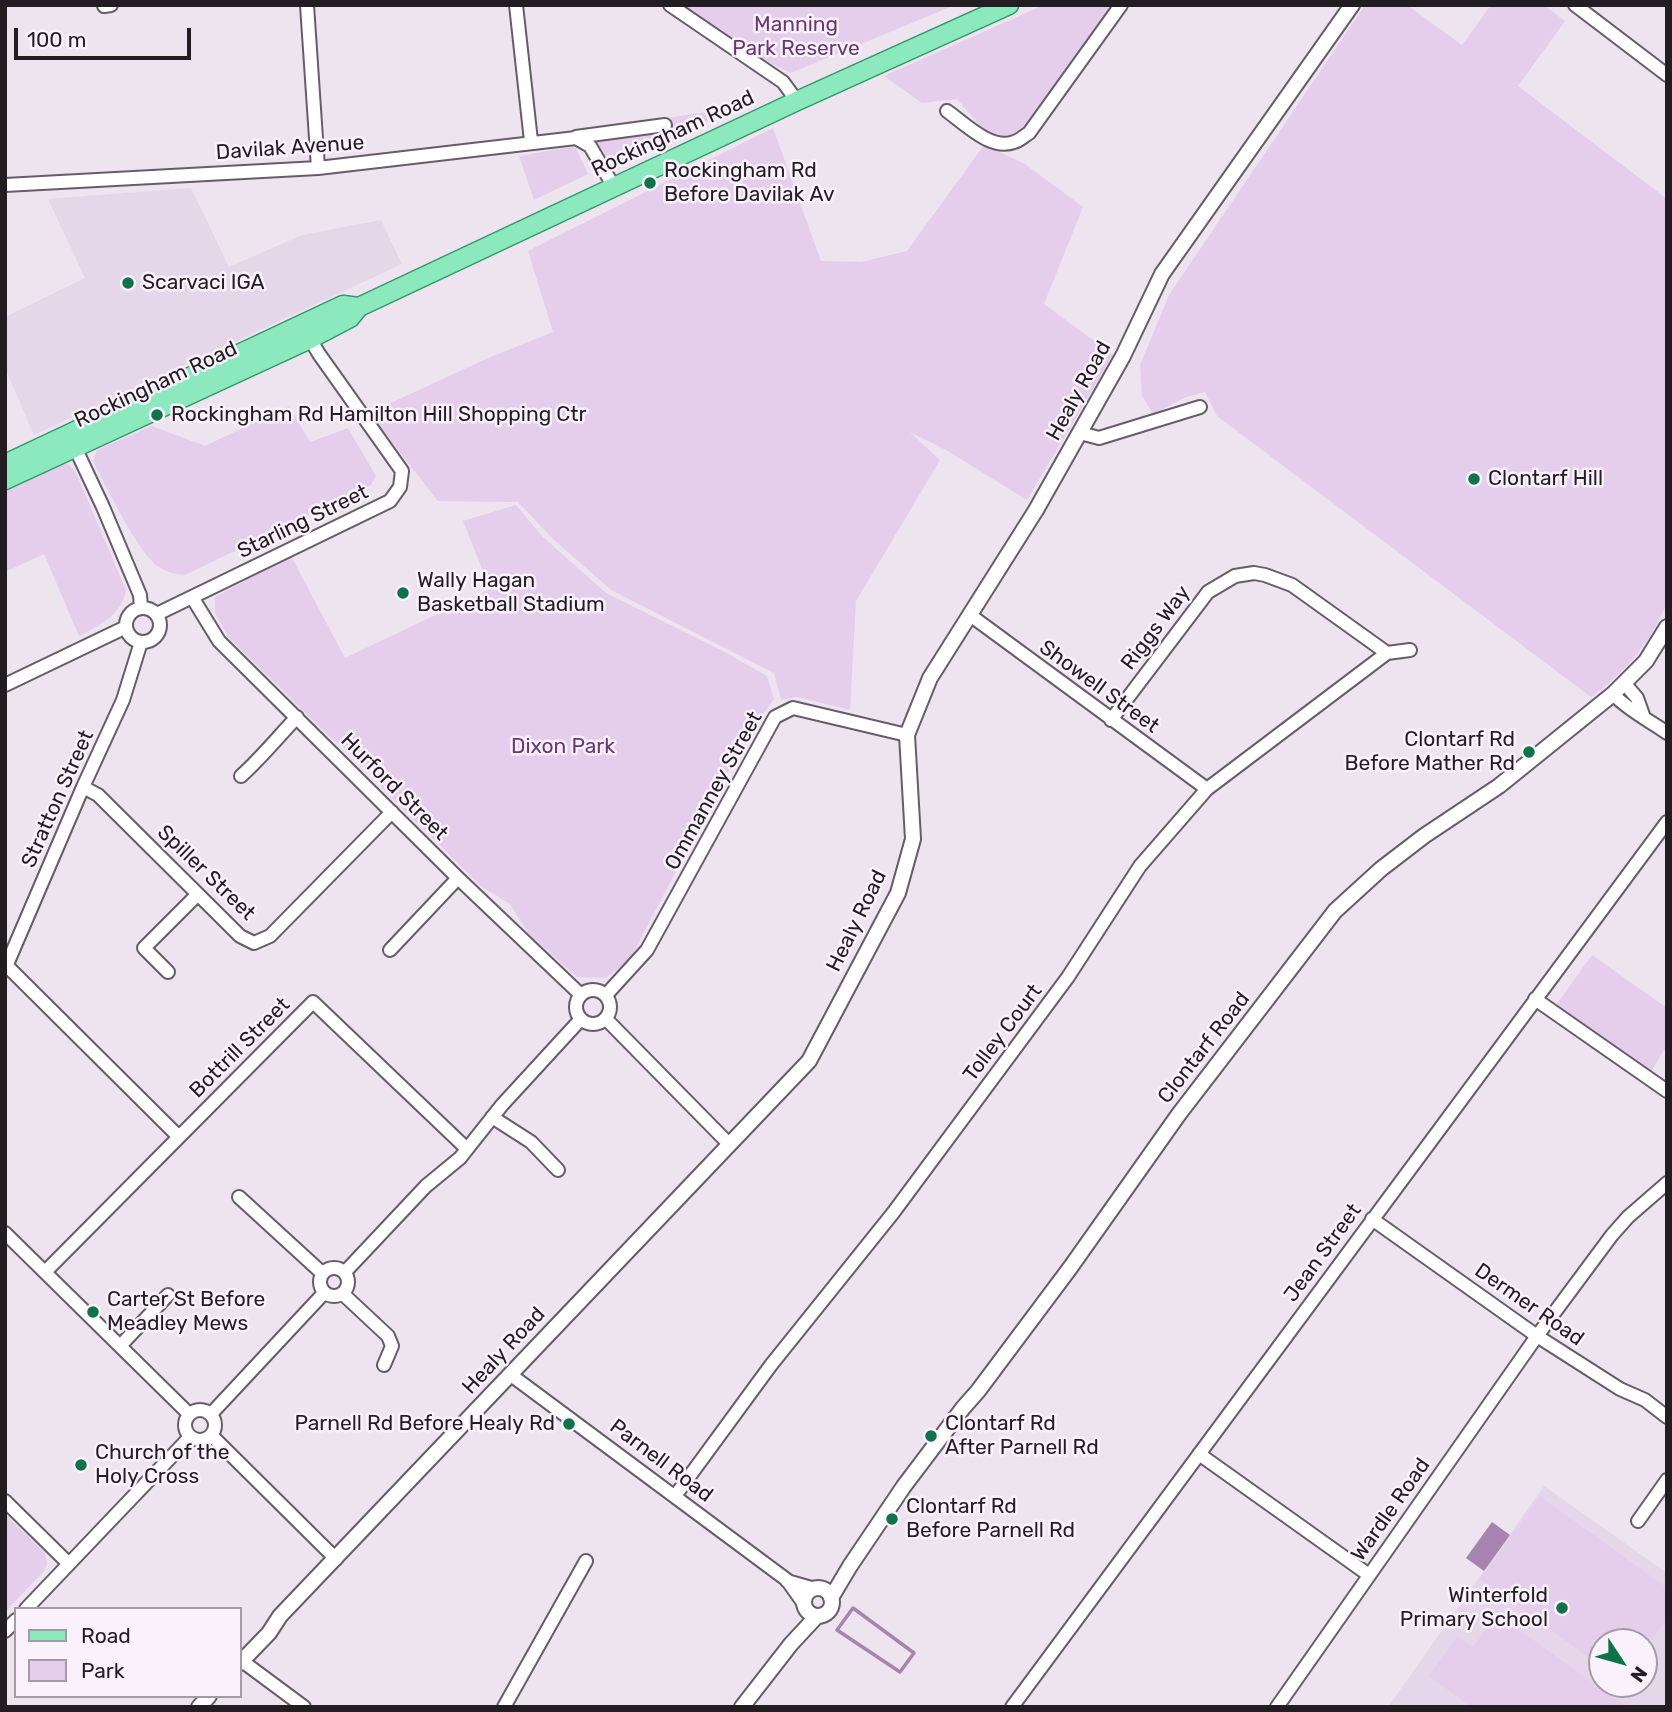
<!DOCTYPE html>
<html>
<head>
<meta charset="utf-8">
<style>
  body { margin:0 }
  #map { position:relative; width:1672px; height:1712px; overflow:hidden; background:#ede4ef; font-family:Rubik,sans-serif }
  canvas { display:block }
  .frame { position:absolute; inset:0; border:7px solid #211d21; pointer-events:none }
  .legend { position:absolute; left:14px; top:1607px; width:228px; height:91px; box-sizing:border-box; background:#faf1fc; border:2px solid #a39ca4; margin:0; padding:9px 12px; list-style:none; font-size:21px; color:#211d21 }
  .legend li { display:flex; align-items:center; gap:14px; height:35px }
  .legend b { width:35px; border:2px solid #a39ca4 }
  .north { position:absolute; left:1588px; top:1628px; width:70px; height:70px; box-sizing:border-box; background:#faf1fc; border:2px solid #a39ca4; border-radius:50%; rotate:126deg; font-size:19px; font-weight:700; line-height:28px; text-align:center; color:#211d21 }
  .north::after { content:''; display:block; margin:auto; width:24px; height:32px; background:#107249; clip-path:polygon(50% 0,100% 100%,50% 72%,0 100%) }
  .scale { position:absolute; left:14px; top:28px; width:177px; height:32px; box-sizing:border-box; border:4px solid #211d21; border-top:0; padding-left:9px; font-size:21px; line-height:24px; white-space:nowrap; color:#211d21; -webkit-text-stroke:5px #faf1fc; paint-order:stroke }
</style>
</head>
<body>
<div id="map">
<canvas width="1672" height="1712"></canvas>
<div class="frame"></div>
<ul class="legend">
<li><b style="height:9px;background:#8ce9be"></b>Road</li>
<li><b style="height:19px;background:#e5ceec"></b>Park</li>
</ul>
<div class="north">N</div>
<div class="scale">100 m</div>
</div>
<script>
const c = document.querySelector('canvas').getContext('2d');
c.lineJoin = 'round';
function fill(path, color) {
  c.fillStyle = color;
  c.fill(path, 'evenodd');
}
function stroke(path, color, width, dash) {
  c.strokeStyle = color;
  c.lineWidth = width;
  c.lineCap = dash ? 'butt' : 'round';
  c.setLineDash(dash || []);
  c.stroke(path);
}
function label(font, color, halo, rows, align = 'center') {
  c.font = font + ' Rubik,sans-serif';
  c.lineWidth = 5;
  c.setLineDash([]);
  c.textBaseline = 'middle';
  c.strokeStyle = halo;
  c.fillStyle = color;
  for (const [text, x, y, turn = 0] of rows) {
    c.save();
    c.translate(x, y);
    c.rotate((+turn || 0) * Math.PI / 180);
    c.textAlign = isNaN(turn) ? turn : align;
    if (halo) c.strokeText(text, 0, 0);
    c.fillText(text, 0, 0);
    c.restore();
  }
}
fill(new Path2D(`
  M 191,188 L 229,267 L 302,235 L 381,220 L 402,264 L 34,435 L 5,368 L 5,317 L 85,278 L 48,199 Z
  M 1544,1486 L 1667,1573 L 1667,1707 L 1388,1707 ZM 1602,1642 L 1644,1642 L 1644,1684 L 1602,1684 Z`), '#e5d7e9');
fill(new Path2D(`
  M 682,5 L 955,5 L 791,73 L 756,56 Z
  M 1044,5 L 1113,5 L 1024,128 C 990,150 978,121 957,99 L 922,103 L 884,76 Z
  M 1365,5 L 1407,5 L 1462,45 L 1491,5 L 1544,5 L 1565,21 L 1518,86 L 1667,199 L 1667,603 C 1649,645 1627,670 1591,697 L 1217,416 L 1205,392 L 1186,397 L 1153,414 L 1142,396 L 1140,365 L 1169,295 Z
  M 706,112 L 708,121 L 622,162 L 607,157 L 596,141 L 669,131 L 667,118 Z
  M 773,128 L 821,261 L 861,262 L 907,251 L 984,145 L 1025,164 L 1083,207 L 1044,304 L 1113,355 L 1027,500 L 946,450 L 910,432 L 940,460 L 856,601 L 850,710 L 797,697 L 781,700 L 774,673 L 611,590 L 553,539 L 518,502 L 438,501 L 369,413 L 488,358 L 553,332 L 528,251 Z
  M 570,147 L 576,148 L 588,174 L 534,200 L 519,156 Z
  M 289,406 L 310,442 L 348,428 L 376,476 L 371,485 L 185,575 C 176,575 167,572 159,567 C 138,553 106,486 93,461 L 97,450 L 152,426 L 205,446 Z
  M 60,461 L 69,465 L 76,473 L 126,590 C 122,615 100,625 79,636 L 44,554 L 5,572 L 5,486 Z
  M 516,505 L 542,536 L 606,593 L 721,650 L 767,676 L 774,699 L 747,736 L 629,961 L 605,978 L 577,977 L 529,934 L 510,904 L 481,886 L 380,786 L 361,758 L 334,741 L 228,637 L 215,613 L 215,597 L 291,556 L 345,658 L 490,589 L 463,521 Z
  M 1592,955 L 1667,1008 L 1667,1045 L 1651,1072 L 1556,1005 Z
  M 1540,1496 L 1667,1588 L 1667,1619 L 1644,1650 L 1644,1642 L 1602,1642 L 1602,1667 L 1480,1579 Z
  M 5,1514 L 45,1553 L 47,1563 L 45,1570 L 5,1612 Z
  M 1497,1614 L 1627,1707 L 1471,1707 L 1429,1676 L 1457,1636 L 1473,1647 Z`), '#e5ceec');
fill(new Path2D(`
  M 1492,1522 L 1510,1535 L 1484,1571 L 1466,1558 Z`), '#a684af');
stroke(new Path2D(`
  M 853,1608 L 914,1653 L 900,1672 L 837,1630 Z`), '#a684af', 3.5);
const minor = new Path2D(`
  M 307,5 L 318,168
  M 516,5 L 531,141
  M 670,5 L 783,82 L 797,101
  M 1575,5 L 1667,75
  M 104,6 L 111,5
  M 947,111 C 964,123 991,151 1014,142 C 1019,141 1024,136 1029,133 L 1121,5
  M 576,137 L 665,125
  M 5,185 L 318,168 L 576,138 L 590,146 L 614,187
  M 1080,433 L 1099,438 L 1200,407
  M 72,441 L 103,507 L 140,595 L 141,608
  M 192,597 L 219,641 L 458,878 L 581,995
  M126 625a17 17 0 1 1 34 0a17 17 0 1 1-34 0Z
  M 157,614 L 390,501 L 400,487 L 402,471 L 319,354 L 306,332
  M 970,615 L 1207,789
  M 1625,684 L 1637,698 L 1643,715
  M 5,685 L 126,627
  M 1613,694 C 1629,711 1649,720 1667,733
  M 1111,720 L 1208,592 L 1235,576 L 1254,573 L 1265,575 L 1292,585 L 1387,653
  M 241,776 C 261,758 278,737 297,717
  M 83,787 L 98,795 L 240,936 L 254,943 L 270,936 L 392,812
  M 390,950 L 458,878
  M 7,966 L 178,1136
  M 5,969 L 83,787 L 123,700 L 141,642
  M 168,972 L 144,948 L 198,894
  M576 1007a17 17 0 1 1 34 0a17 17 0 1 1-34 0Z
  M 606,995 L 647,950 L 775,717 L 793,708 L 907,735
  M 1535,999 L 1667,1091
  M 606,1019 L 729,1144
  M 492,1117 L 531,1142 L 558,1170
  M 239,1197 L 322,1273
  M 1372,1219 L 1537,1336 L 1620,1389 L 1645,1400 L 1667,1417
  M 5,1233 L 189,1414
  M320 1282a14 14 0 1 1 28 0a14 14 0 1 1-28 0Z
  M 45,1272 L 313,1002 L 467,1149
  M 345,1272 L 426,1186 L 460,1158 L 502,1105 L 581,1019
  M 343,1294 L 388,1336 L 392,1346 L 384,1365
  M 121,1345 L 168,1295
  M 511,1375 L 787,1580 L 804,1604
  M185 1425a15 15 0 1 1 30 0a15 15 0 1 1-30 0Z
  M 211,1414 L 324,1293
  M 211,1435 L 336,1559
  M 1199,1454 L 1369,1575
  M 675,1496 L 771,1365 L 893,1213 L 1068,977 L 1140,866 L 1207,789 L 1387,653 L 1410,650
  M 5,1501 L 68,1563
  M 1638,1521 L 1667,1480
  M 787,1581 L 815,1589
  M 26,1609 L 190,1437
  M 5,1631 L 16,1620
  M 242,1661 L 304,1707
  M 504,1707 L 586,1561
  M 1012,1707 L 1667,822
  M 1277,1707 L 1537,1336 L 1612,1235 L 1628,1217 L 1667,1183`);
const tertiary = new Path2D(`
  M804 1602a14 14 0 1 1 28 0a14 14 0 1 1-28 0Z
  M 831,1598 L 850,1566 L 904,1486 L 963,1408 L 978,1391 L 1070,1268 L 1179,1114 L 1335,911 L 1381,869 L 1424,836 L 1499,786 L 1613,694 L 1646,661 L 1667,627
  M 240,1663 L 269,1633 L 280,1616 L 809,1061 L 898,893 L 913,839 L 907,735 L 930,678 L 1036,510 L 1123,356 L 1162,274 L 1352,5
  M 199,1707 L 209,1696
  M 742,1707 L 791,1644 L 817,1616`);
const primary = new Path2D(`
  M 5,464 L 343,305 L 359,307
  M 5,480 L 310,339 L 350,318 L 359,307 L 797,101 L 1009,5`);
stroke(minor, '#655d67', 16);
stroke(tertiary, '#655d67', 18);
stroke(primary, '#34986b', 21);
stroke(minor, '#fff', 12);
stroke(tertiary, '#fff', 14);
stroke(primary, '#8ce9be', 18);
for (const [x, y, r, color] of [
  [650,183,7,"#107249"],
  [128,283,7,"#107249"],
  [157,415,7,"#107249"],
  [1474,479,7,"#107249"],
  [403,593,7,"#107249"],
  [1529,752,7,"#107249"],
  [93,1312,7,"#107249"],
  [569,1424,7,"#107249"],
  [931,1436,7,"#107249"],
  [81,1465,7,"#107249"],
  [892,1519,7,"#107249"],
  [1562,1608,7,"#107249"]
]) {
  const dot = new Path2D();
  dot.arc(x, y, r, 0, 2 * Math.PI);
  c.fillStyle = color;
  c.fill(dot);
  stroke(dot, '#faf1fc', 2.5);
}
label('21px', '#663972', '#faf1fc', [
  ["Manning",796,25],
  ["Park Reserve",796,49],
  ["Dixon Park",563,747]
]);
label('21px', '#211d21', '#faf1fc', [
  ["Rockingham Road",673,134,-25],
  ["Davilak Avenue",290,148,-4],
  ["Rockingham Road",156,385,-25],
  ["Healy Road",1079,391,-61],
  ["Starling Street",303,522,-26],
  ["Riggs Way",1156,628,-53],
  ["Showell Street",1099,687,36],
  ["Hurford Street",394,787,45],
  ["Ommanney Street",714,791,-61],
  ["Stratton Street",58,799,-66],
  ["Spiller Street",206,873,44],
  ["Healy Road",857,921,-64],
  ["Tolley Court",1003,1033,-53],
  ["Bottrill Street",240,1048,-45],
  ["Clontarf Road",1204,1048,-52],
  ["Jean Street",1323,1253,-54],
  ["Dermer Road",1529,1305,35],
  ["Healy Road",504,1351,-47],
  ["Parnell Road",661,1461,37],
  ["Wardle Road",1391,1510,-55]
]);
label('21px', '#211d21', '#faf1fc', [
  ["Rockingham Rd",664,171],
  ["Before Davilak Av",664,195],
  ["Scarvaci IGA",142,283],
  ["Rockingham Rd Hamilton Hill Shopping Ctr",171,415],
  ["Clontarf Hill",1488,479],
  ["Wally Hagan",417,581],
  ["Basketball Stadium",417,605],
  ["Clontarf Rd",1515,740,"right"],
  ["Before Mather Rd",1515,764,"right"],
  ["Carter St Before",107,1300],
  ["Meadley Mews",107,1324],
  ["Parnell Rd Before Healy Rd",555,1424,"right"],
  ["Clontarf Rd",945,1424],
  ["After Parnell Rd",945,1448],
  ["Church of the",95,1453],
  ["Holy Cross",95,1477],
  ["Clontarf Rd",906,1507],
  ["Before Parnell Rd",906,1531],
  ["Winterfold",1548,1596,"right"],
  ["Primary School",1548,1620,"right"]
], 'left');
</script>
</body>
</html>
